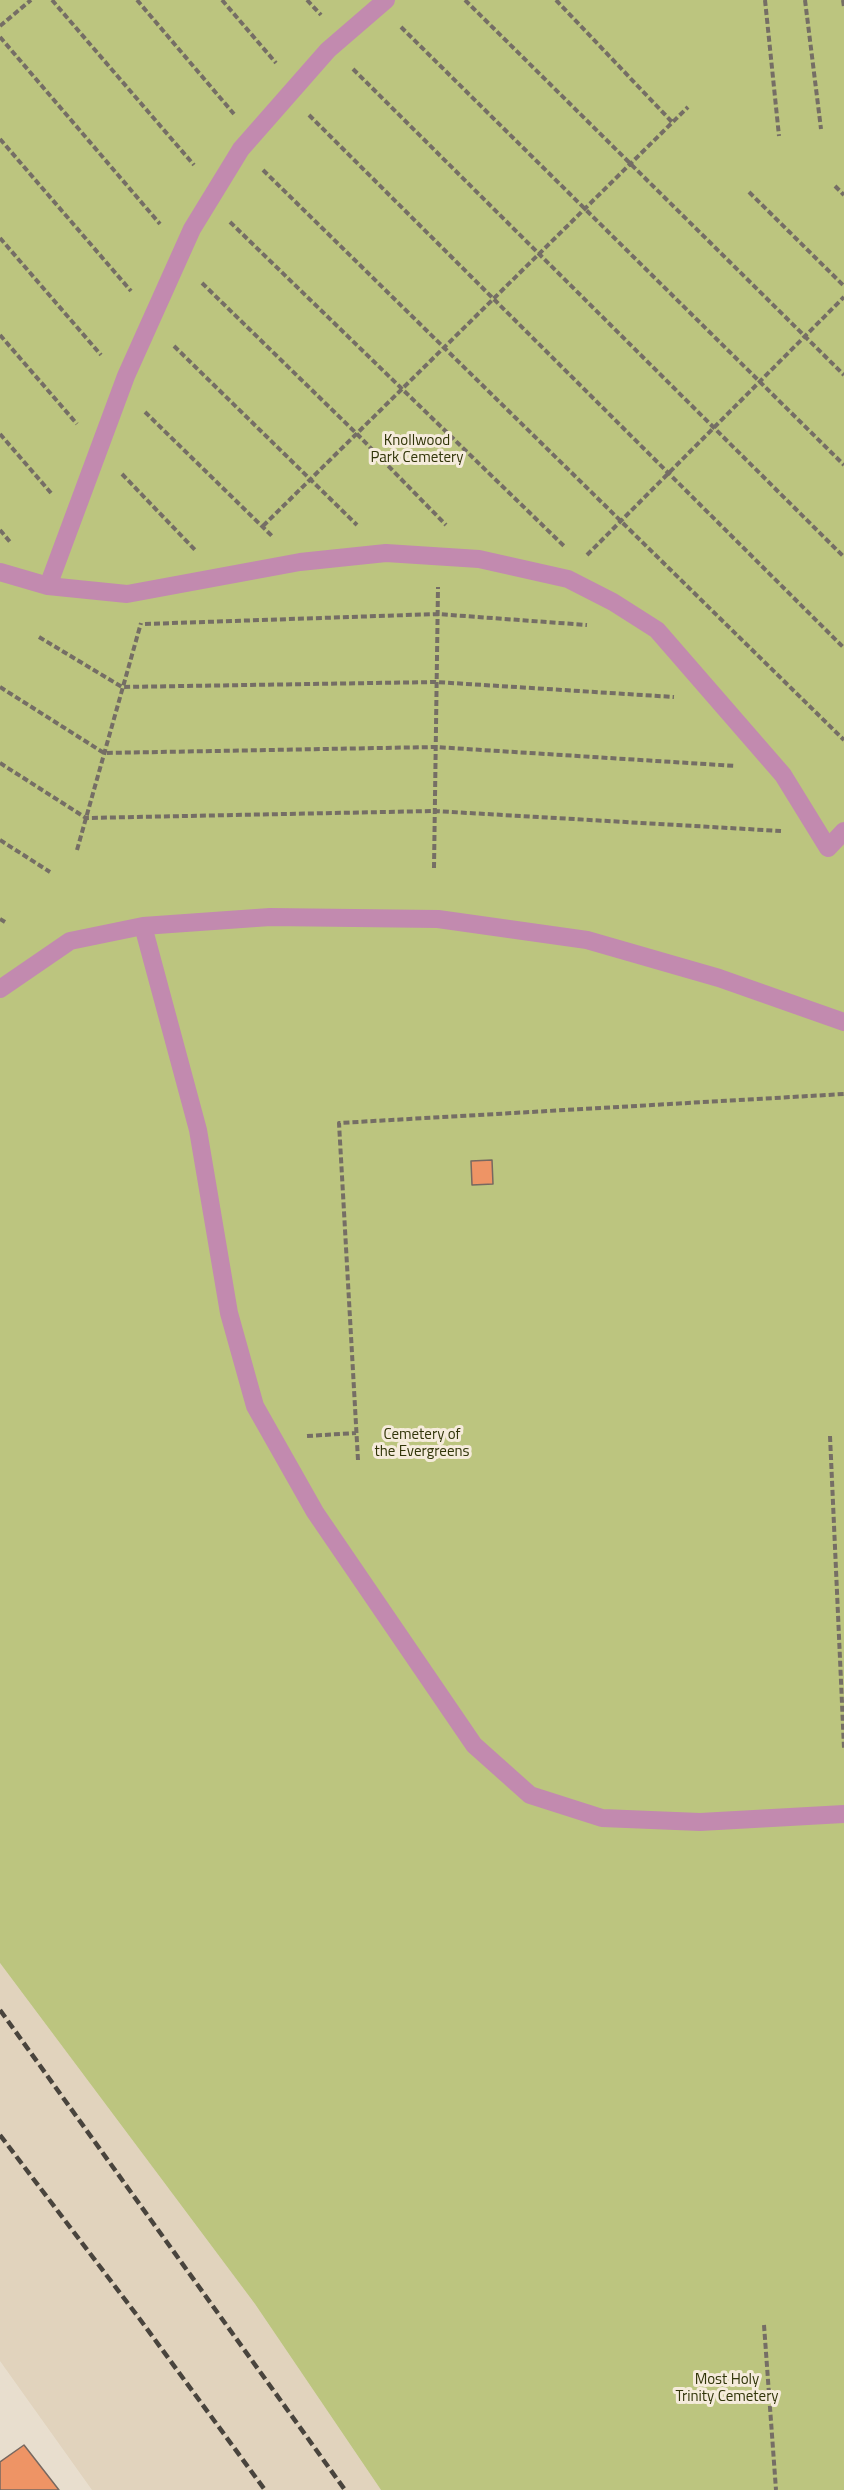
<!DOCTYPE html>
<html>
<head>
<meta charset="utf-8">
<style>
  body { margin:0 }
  canvas { display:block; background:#e8dece }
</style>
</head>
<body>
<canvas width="844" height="2490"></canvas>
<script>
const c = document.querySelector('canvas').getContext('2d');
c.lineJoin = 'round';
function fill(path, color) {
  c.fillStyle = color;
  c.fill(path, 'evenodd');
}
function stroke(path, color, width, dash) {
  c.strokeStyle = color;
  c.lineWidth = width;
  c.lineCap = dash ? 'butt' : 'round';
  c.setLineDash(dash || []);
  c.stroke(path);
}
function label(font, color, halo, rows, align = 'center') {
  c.font = font + ' "Titillium Web",sans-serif';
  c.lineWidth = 6;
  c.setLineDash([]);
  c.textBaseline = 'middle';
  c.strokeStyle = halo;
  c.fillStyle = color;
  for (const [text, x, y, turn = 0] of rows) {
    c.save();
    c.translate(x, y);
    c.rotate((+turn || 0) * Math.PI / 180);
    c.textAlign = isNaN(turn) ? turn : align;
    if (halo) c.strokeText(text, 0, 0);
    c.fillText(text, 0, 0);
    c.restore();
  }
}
fill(new Path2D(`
  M 0,1963 L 255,2304 L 381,2490 L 92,2490 L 0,2361 Z`), '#e1d3bd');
fill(new Path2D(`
  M 0,0 L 844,0 L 844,2490 L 381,2490 L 255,2304 L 0,1963 Z`), '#bcc57f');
const building = new Path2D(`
  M 492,1160 L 493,1184 L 472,1185 L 471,1161 Z
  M 24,2445 L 59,2490 L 0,2490 L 0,2462 Z`);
fill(building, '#ee9465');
stroke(building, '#776860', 1.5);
stroke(new Path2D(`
  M 52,0 L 194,165
  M 137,0 L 234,114
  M 222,0 L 276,63
  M 307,0 L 321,15
  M 465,0 L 844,375
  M 556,0 L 672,122
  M 765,0 L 779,136
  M 805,0 L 821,129
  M 843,0 L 844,7
  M 0,26 L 31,0
  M 401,27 L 844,465
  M 0,37 L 160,224
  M 353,69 L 844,557
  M 309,115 L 844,648
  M 0,139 L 131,291
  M 263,170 L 844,740
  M 835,186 L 844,195
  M 749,192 L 844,286
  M 230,222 L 565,547
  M 0,238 L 101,355
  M 202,283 L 358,435 L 446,525
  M 0,335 L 77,424
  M 174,346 L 357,525
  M 145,412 L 273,537
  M 0,434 L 51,493
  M 122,474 L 196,551
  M 263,526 L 688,107
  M 0,530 L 11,543
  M 587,555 L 844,297
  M 145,624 L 437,614 L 587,625
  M 39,637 L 122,687 L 436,682 L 674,697
  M 0,687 L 104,753 L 435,747 L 736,766
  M 0,763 L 86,818 L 434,811 L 781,831
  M 0,840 L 50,872
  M 77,850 L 141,623
  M 434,868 L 438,587
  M 0,919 L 5,922
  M 307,1436 L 356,1433
  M 830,1436 L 844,1748
  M 358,1460 L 339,1123 L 844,1094
  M 764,2325 L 776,2490`), '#756e65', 4, [6, 3]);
stroke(new Path2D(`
  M 0,572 L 48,586 L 127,594 L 300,562 L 386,553 L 479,559 L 568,579 L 613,602 L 657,630 L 783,775 L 828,848 L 844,831
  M 48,586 L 126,376 L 192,229 L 241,149 L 328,50 L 386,0
  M 143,926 L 198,1130 L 229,1313 L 255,1406 L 315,1512 L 474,1745 L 530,1795 L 602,1818 L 700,1822 L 844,1814
  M 0,989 L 70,941 L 143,926 L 270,917 L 438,919 L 587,940 L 719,978 L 844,1022`), '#c28aaf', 18);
stroke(new Path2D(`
  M 0,2010 L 345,2490
  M 0,2135 L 139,2318 L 265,2490`), '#49443d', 4.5, [9, 4.5]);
label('15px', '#303408', '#f5ebdb', [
  ["Knollwood",417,441],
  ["Park Cemetery",417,458],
  ["Cemetery of",422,1435],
  ["the Evergreens",422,1452],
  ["Most Holy",727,2380],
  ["Trinity Cemetery",727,2397]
]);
</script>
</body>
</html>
